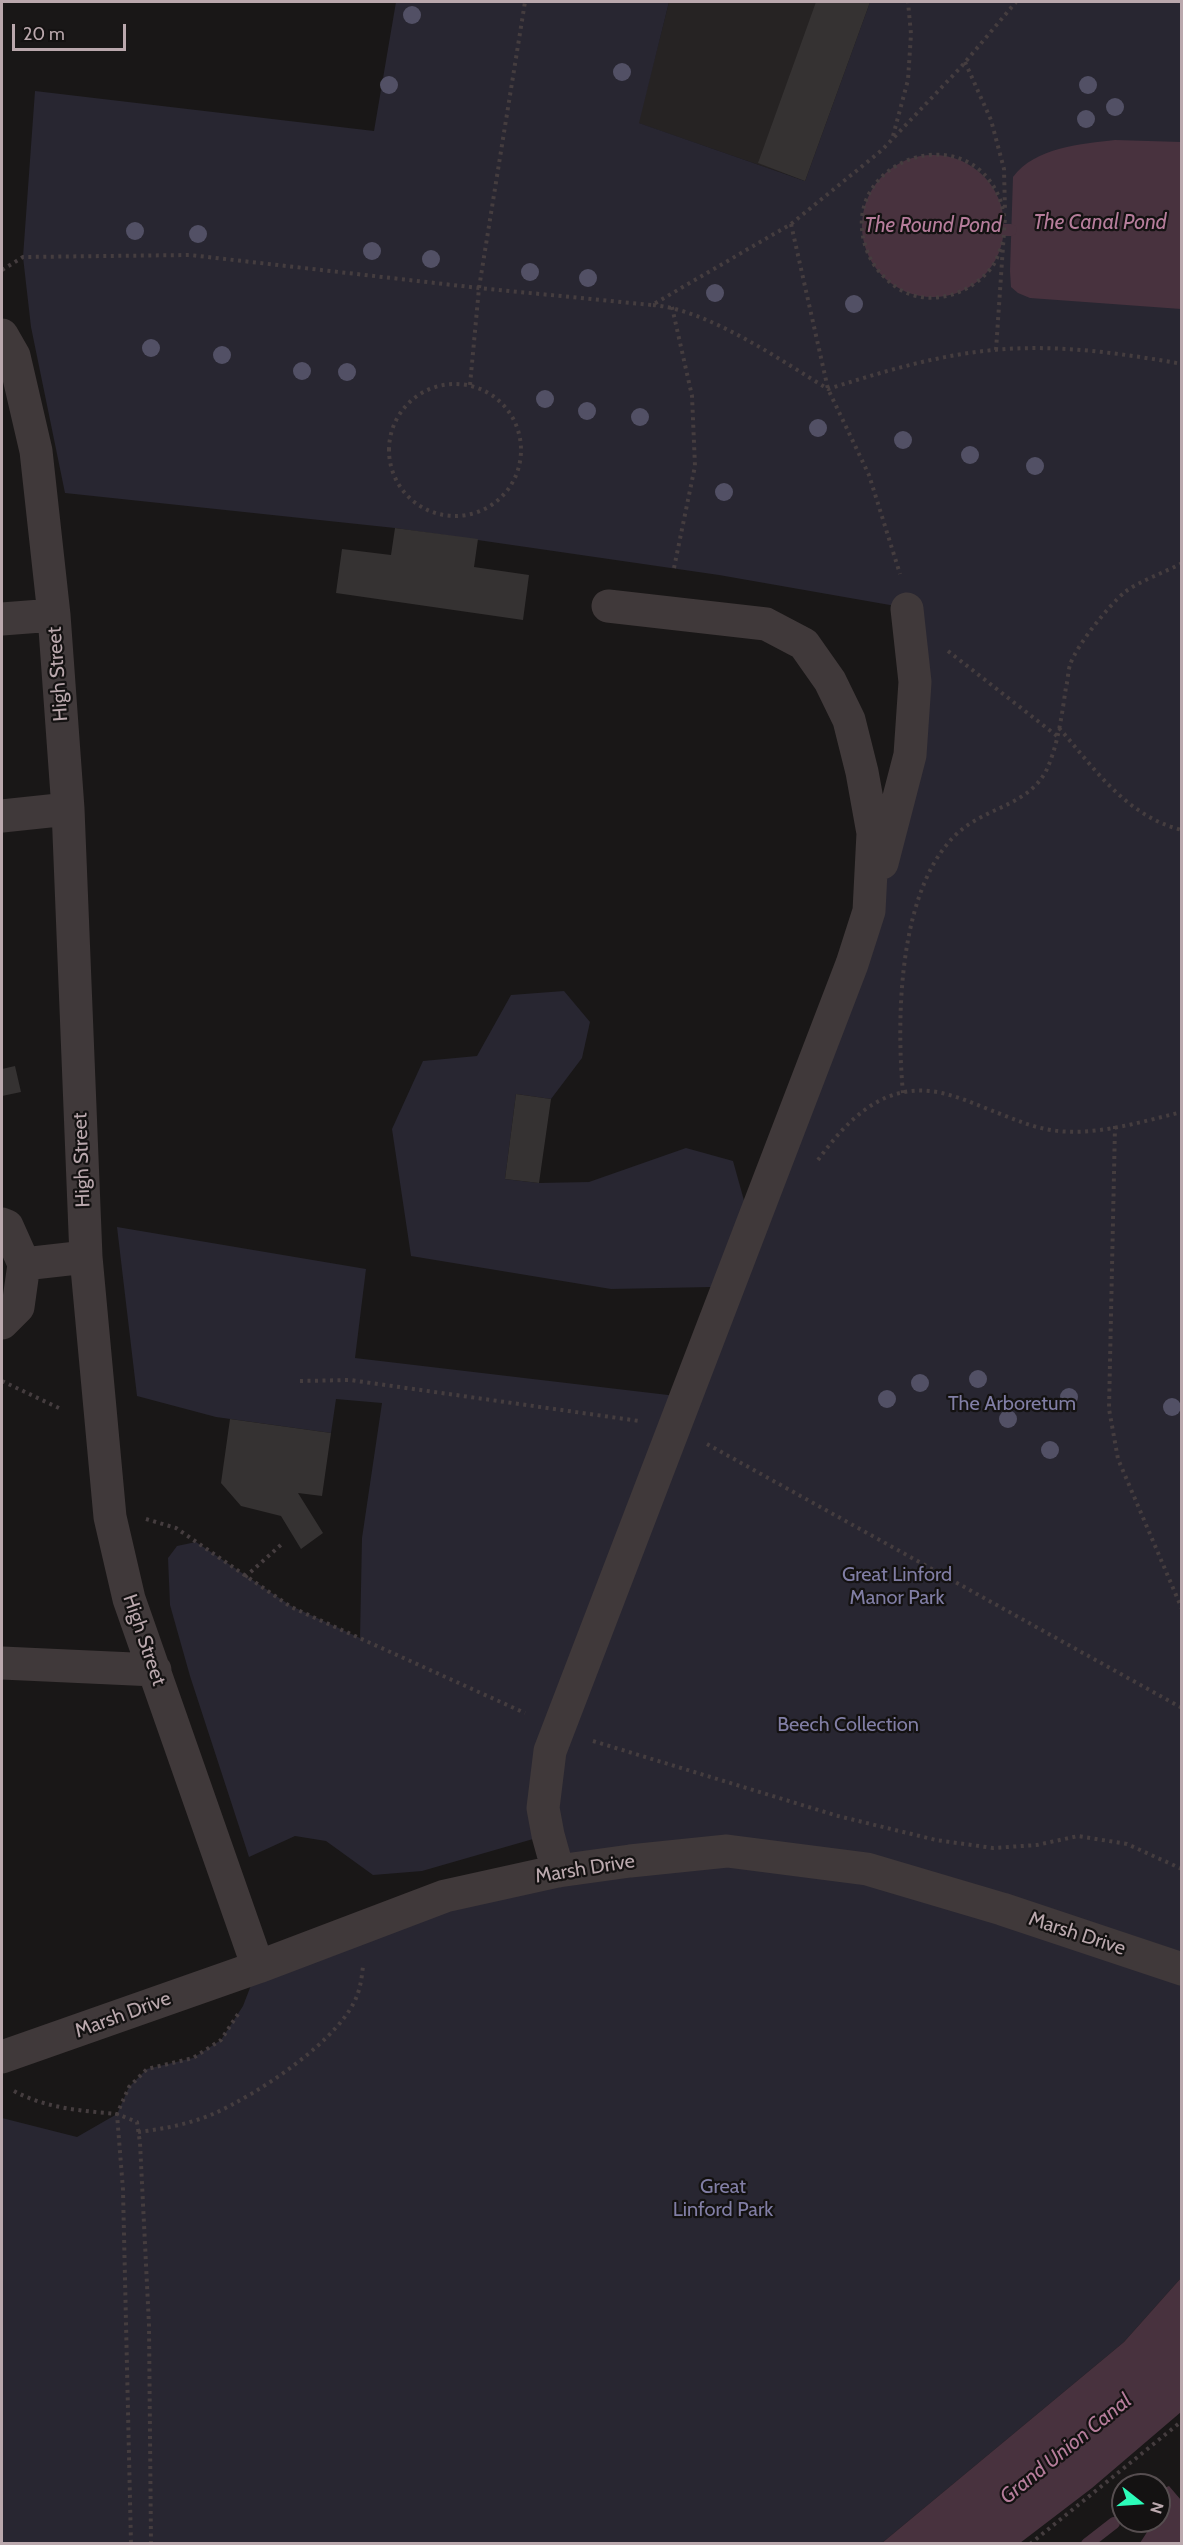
<!DOCTYPE html>
<html>
<head>
<meta charset="utf-8">
<style>
  body { margin:0 }
  #map { position:relative; width:1183px; height:2545px; overflow:hidden; background:#191717; font-family:Cabin,sans-serif }
  canvas { display:block }
  .frame { position:absolute; inset:0; border:3px solid #baa8ad; pointer-events:none }
  .north { position:absolute; left:1111px; top:2473px; width:60px; height:60px; box-sizing:border-box; background:#141212; border:2px solid #564e50; border-radius:50%; rotate:107deg; font-size:16px; font-weight:700; line-height:24px; text-align:center; color:#baa8ad }
  .north::after { content:''; display:block; margin:auto; width:21px; height:27px; background:#2cfcb9; clip-path:polygon(50% 0,100% 100%,50% 72%,0 100%) }
  .scale { position:absolute; left:12px; top:24px; width:114px; height:27px; box-sizing:border-box; border:3px solid #baa8ad; border-top:0; padding-left:8px; font-size:18px; line-height:21px; white-space:nowrap; color:#baa8ad; -webkit-text-stroke:4px #141212; paint-order:stroke }
</style>
</head>
<body>
<div id="map">
<canvas width="1183" height="2545"></canvas>
<div class="frame"></div>
<div class="north">N</div>
<div class="scale">20 m</div>
</div>
<script>
const c = document.querySelector('canvas').getContext('2d');
c.lineJoin = 'round';
function fill(path, color) {
  c.fillStyle = color;
  c.fill(path, 'evenodd');
}
function stroke(path, color, width, dash) {
  c.strokeStyle = color;
  c.lineWidth = width;
  c.lineCap = dash ? 'butt' : 'round';
  c.setLineDash(dash || []);
  c.stroke(path);
}
function label(font, color, halo, rows, align = 'center') {
  c.font = font + ' Cabin,sans-serif';
  c.lineWidth = 4.5;
  c.setLineDash([]);
  c.textBaseline = 'middle';
  c.strokeStyle = halo;
  c.fillStyle = color;
  for (const [text, x, y, turn = 0] of rows) {
    c.save();
    c.translate(x, y);
    c.rotate((+turn || 0) * Math.PI / 180);
    c.textAlign = isNaN(turn) ? turn : align;
    if (halo) c.strokeText(text, 0, 0);
    c.fillText(text, 0, 0);
    c.restore();
  }
}
fill(new Path2D(`
  M 669,2 L 870,2 L 805,181 L 638,123 Z`), '#262323');
fill(new Path2D(`
  M 396,2 L 669,2 L 639,123 L 805,181 L 870,2 L 1181,2 L 1181,2278 L 1124,2342 L 882,2543 L 2,2543 L 2,2118 L 77,2137 L 117,2114 L 129,2087 L 147,2069 L 193,2058 L 221,2040 L 243,2006 L 258,1967 L 558,1872 L 547,1835 L 422,1871 L 373,1875 L 326,1841 L 295,1836 L 249,1857 L 190,1676 L 170,1605 L 168,1558 L 177,1546 L 196,1542 L 291,1606 L 360,1638 L 362,1538 L 382,1403 L 336,1399 L 331,1433 L 216,1417 L 137,1396 L 117,1227 L 366,1269 L 355,1358 L 685,1397 L 898,804 L 907,608 L 719,575 L 395,528 L 65,493 L 31,327 L 23,257 L 35,91 L 374,131 Z
  M 564,991 L 590,1022 L 582,1058 L 551,1099 L 516,1094 L 505,1179 L 539,1183 L 589,1182 L 686,1148 L 733,1161 L 745,1204 L 711,1287 L 611,1289 L 411,1256 L 392,1129 L 423,1061 L 477,1056 L 511,995 Z`), '#282631');
fill(new Path2D(`
  M 1115,140 L 1181,142 L 1181,309 L 1030,298 L 1018,293 L 1011,287 L 1010,271 L 1013,177 C 1035,147 1082,144 1115,140 Z
  M862 226a71 71 0 1 1 142 0a71 71 0 1 1-142 0Z
  M 1181,2278 L 1181,2412 L 1092,2488 L 1020,2543 L 882,2543 L 1124,2342 Z
  M 1169,2486 L 1181,2500 L 1181,2543 L 1140,2543 L 1149,2529 L 1140,2521 L 1159,2521 L 1159,2490 Z`), '#48323e');
stroke(new Path2D(`
  M 1004,230 L 1011,230
  M 1087,2544 L 1114,2523`), '#48323e', 12);
fill(new Path2D(`
  M 816,2 L 870,2 L 805,181 L 758,163 Z
  M 395,528 L 478,539 L 474,567 L 529,575 L 523,620 L 336,593 L 342,549 L 391,555 Z
  M 15,1066 L 21,1092 L 2,1096 L 2,1069 Z
  M 516,1094 L 551,1099 L 539,1183 L 505,1179 Z
  M 230,1419 L 331,1433 L 322,1496 L 298,1493 L 323,1533 L 301,1549 L 281,1516 L 241,1506 L 221,1483 Z`), '#353232');
stroke(new Path2D(`
  M 965,62 L 991,120 L 1004,169 L 1005,210
  M 893,136 L 908,80 L 911,34 L 908,2
  M 791,224 L 828,389 L 869,475 L 900,574
  M 1003,242 C 1000,250 997,260 992,267 C 971,294 931,308 899,289 C 883,278 872,266 866,248 C 837,163 964,115 999,197 C 1002,204 1003,212 1005,220
  M 2,270 L 23,257 L 190,255 L 479,288 L 652,305 L 791,224 L 882,150 L 961,67 L 1016,2
  M 653,305 C 709,310 780,360 828,389 C 882,372 937,355 994,350 C 1055,344 1121,353 1182,364
  M 672,307 L 692,396 L 695,466 L 674,568
  M 996,350 L 1005,217
  M389 450a66 66 0 1 1 132 0a66 66 0 1 1-132 0Z
  M 470,385 L 479,288 L 525,2
  M 948,651 L 1057,736
  M 1059,728 C 1095,769 1126,816 1182,830
  M 903,1093 C 896,1017 898,877 965,827 C 992,807 1029,803 1046,771 C 1058,746 1062,714 1066,687 C 1068,680 1068,671 1070,665 C 1076,646 1109,605 1125,592 C 1141,580 1164,573 1182,563
  M 1115,1126 L 1109,1409 L 1118,1459 L 1182,1609
  M 818,1160 C 845,1123 879,1086 929,1091 C 952,1093 977,1105 998,1113 C 1016,1120 1032,1127 1051,1130 C 1093,1137 1140,1122 1182,1112
  M 2,1381 L 63,1410
  M 300,1381 L 350,1380 L 639,1421
  M 707,1444 L 1182,1708
  M 146,1519 L 176,1528 L 291,1607 L 525,1713
  M 245,1577 L 283,1543
  M 593,1741 L 838,1816 L 936,1840 L 993,1848 L 1037,1845 L 1078,1836 L 1127,1844 L 1182,1869
  M 14,2091 C 45,2108 82,2111 117,2114 L 123,2190 L 131,2544
  M 138,2132 C 164,2129 189,2124 213,2114 C 256,2095 343,2039 358,1993 C 361,1984 362,1975 363,1966
  M 151,2544 L 149,2325 L 140,2143 L 137,2122 L 117,2114 L 129,2087 L 147,2069 L 193,2058 L 221,2040 L 238,2014
  M 1030,2544 L 1182,2421`), '#453d3f', 4, [3, 4.5]);
stroke(new Path2D(`
  M 2,335 L 14,356 L 36,451 L 54,615 L 68,809 L 86,1257 L 110,1517 L 129,1599 L 258,1967
  M 2,619 L 54,615
  M 2,816 L 68,809
  M 882,863 L 910,755 L 915,682 L 907,609
  M 2,1224 L 7,1226 L 24,1264 L 18,1307 L 2,1323
  M 24,1264 L 86,1257
  M 2,1663 L 155,1670
  M 558,1871 L 548,1835 L 543,1808 L 550,1751 L 852,964 L 869,911 L 873,833 L 862,772 L 849,720 L 830,681 L 804,644 L 766,624 L 608,606
  M 2,2057 L 258,1967 L 445,1896 L 558,1871 L 630,1861 L 727,1851 L 867,1869 L 1002,1909 L 1182,1969`), '#40393a', 33);
c.fillStyle = '#525065';
for (const [x, y] of [
  [412,15],
  [622,72],
  [389,85],
  [1088,85],
  [1115,107],
  [1086,119],
  [135,231],
  [198,234],
  [372,251],
  [431,259],
  [530,272],
  [588,278],
  [715,293],
  [854,304],
  [151,348],
  [222,355],
  [302,371],
  [347,372],
  [545,399],
  [587,411],
  [640,417],
  [818,428],
  [903,440],
  [970,455],
  [1035,466],
  [724,492],
  [978,1379],
  [920,1383],
  [1069,1397],
  [887,1399],
  [1172,1407],
  [1008,1419],
  [1050,1450]
]) {
  c.beginPath();
  c.arc(x, y, 9, 0, 2 * Math.PI);
  c.fill();
}
label('20px', '#baa8ad', '#141212', [
  ["High Street",58,674,-94],
  ["High Street",82,1160,-92],
  ["High Street",144,1640,71],
  ["Marsh Drive",585,1869,-9],
  ["Marsh Drive",1077,1934,18],
  ["Marsh Drive",123,2015,-20]
]);
label('20px', '#817ea5', '#141212', [
  ["The Arboretum",1012,1404],
  ["Great Linford",897,1575],
  ["Manor Park",897,1598],
  ["Beech Collection",848,1725],
  ["Great",723,2187],
  ["Linford Park",723,2210]
]);
label('italic 21px', '#b67d9b', '#141212', [
  ["The Canal Pond",1100,223],
  ["The Round Pond",933,226],
  ["Grand Union Canal",1066,2449,-39]
]);
</script>
</body>
</html>
